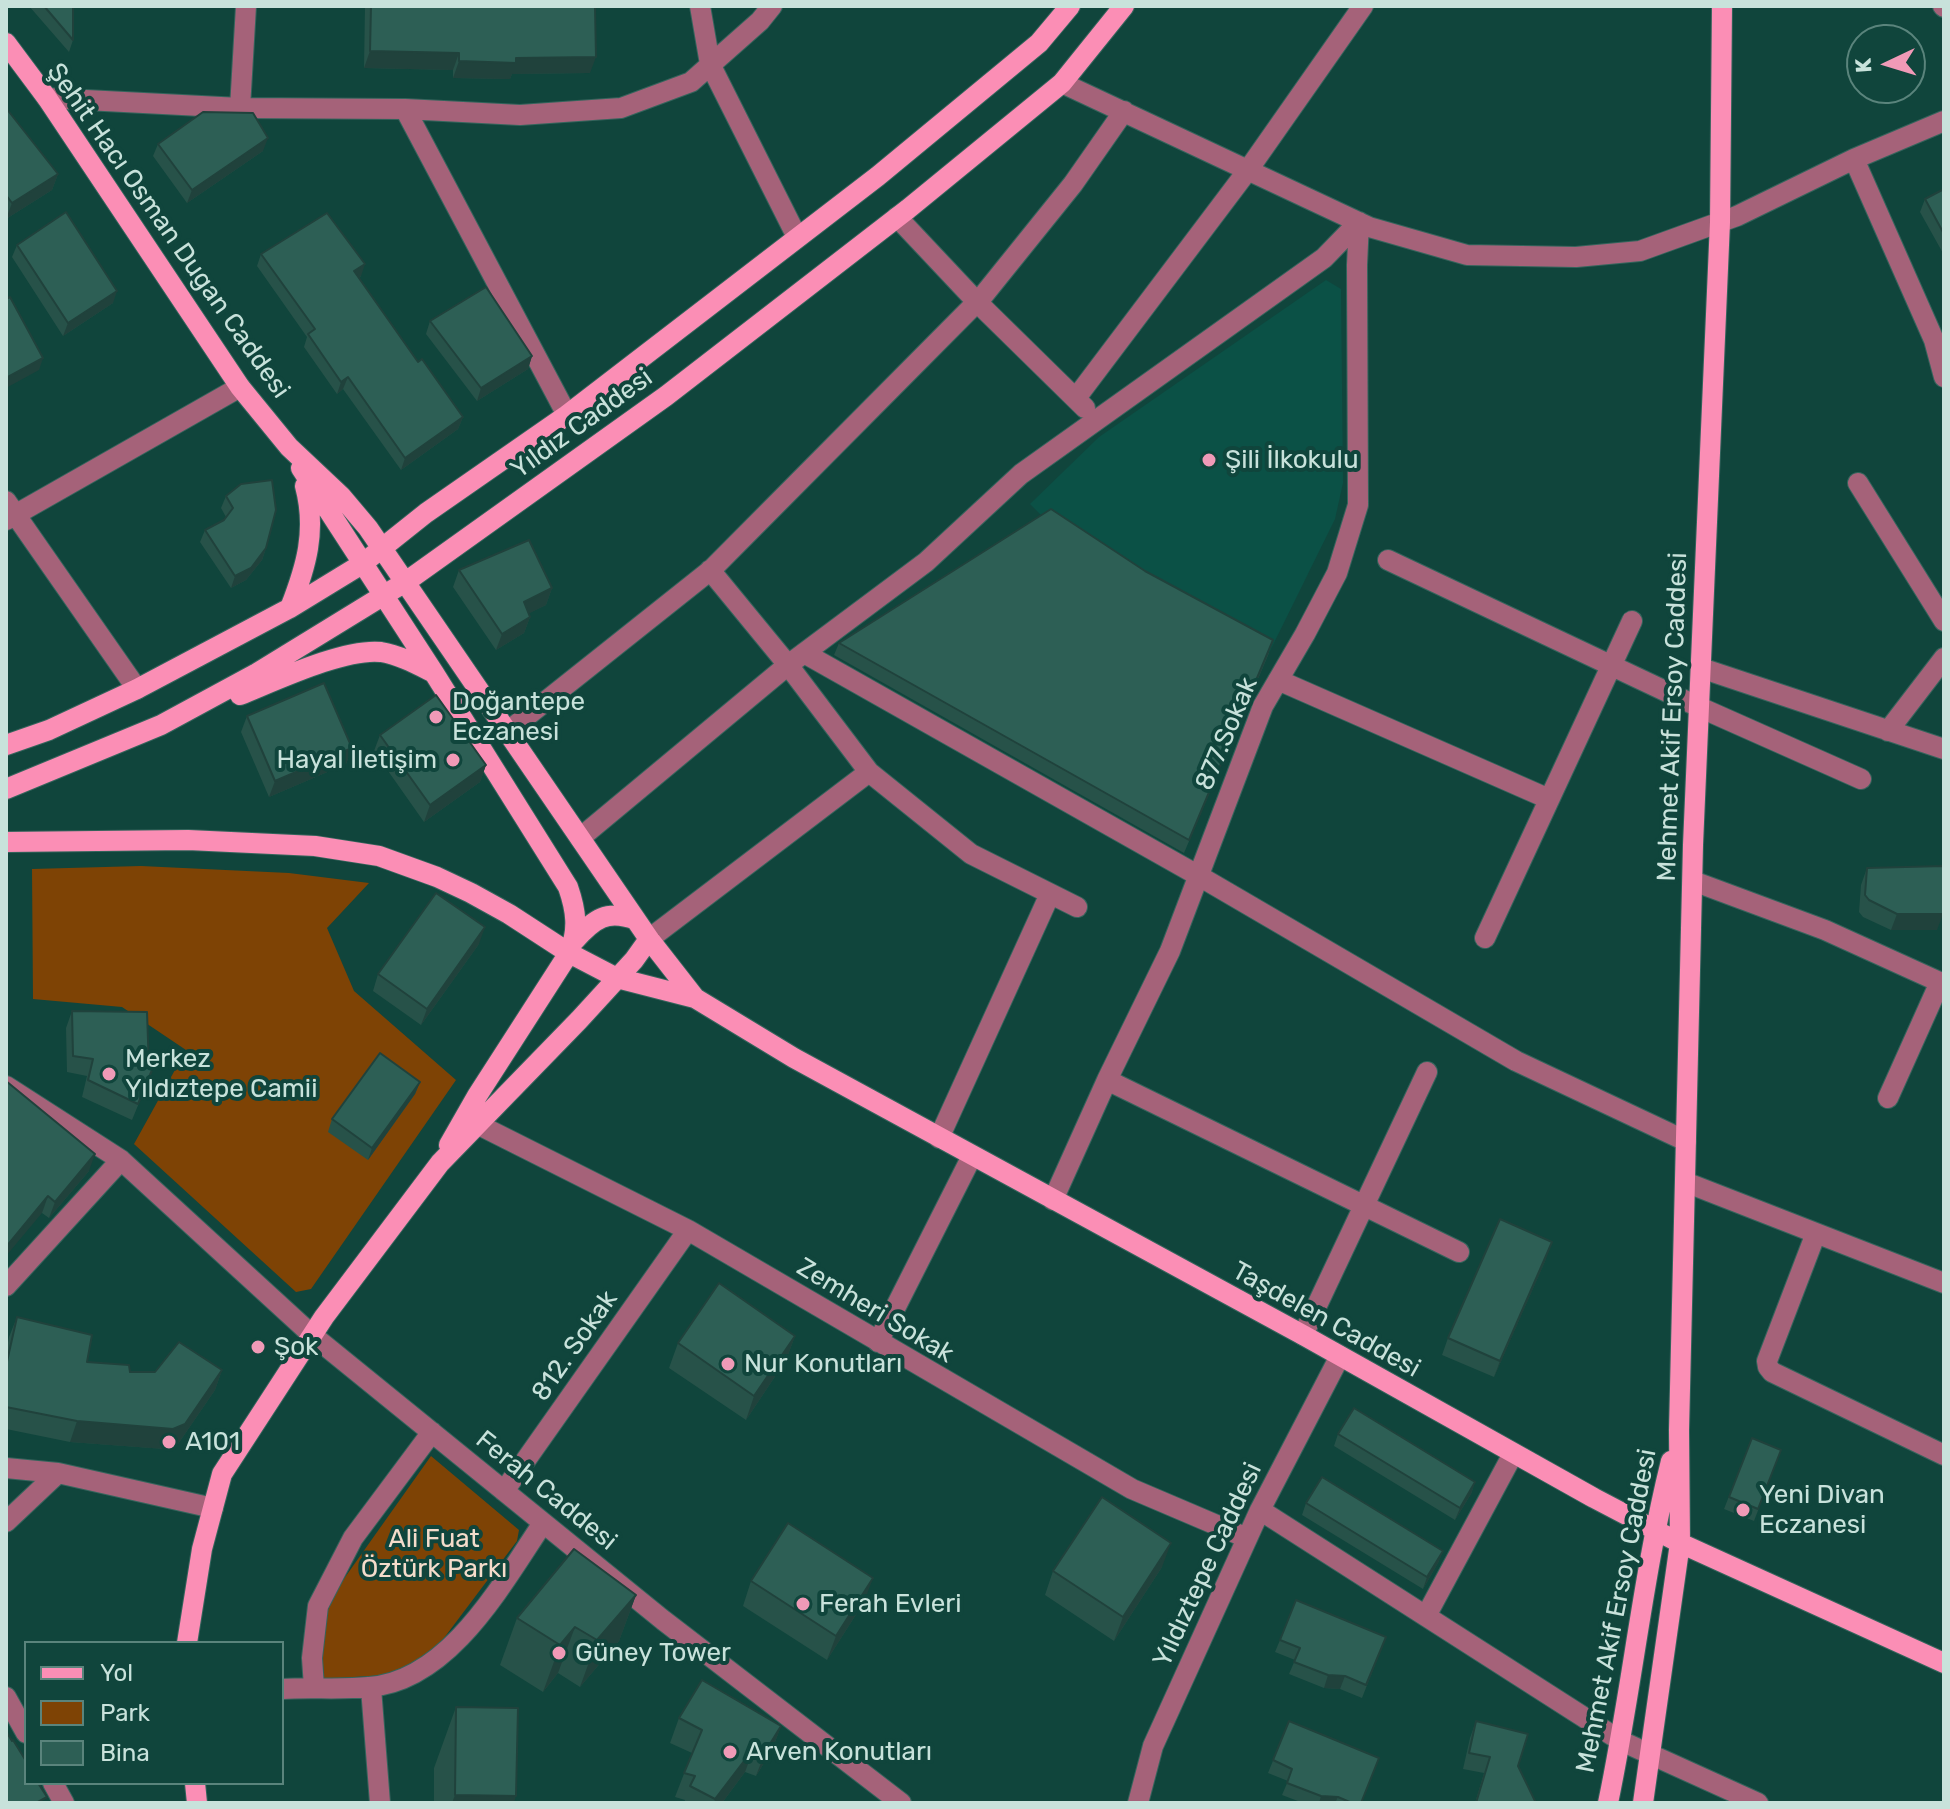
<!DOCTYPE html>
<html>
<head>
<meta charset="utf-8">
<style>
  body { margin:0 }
  #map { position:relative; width:1950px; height:1809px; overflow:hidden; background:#10453c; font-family:Rubik,sans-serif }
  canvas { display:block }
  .frame { position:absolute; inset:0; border:8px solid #c8e2db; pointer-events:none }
  .legend { position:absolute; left:24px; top:1641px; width:260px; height:144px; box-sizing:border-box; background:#10453c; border:2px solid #5a847c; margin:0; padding:10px 14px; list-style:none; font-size:24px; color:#c8e2db }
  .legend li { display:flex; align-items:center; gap:16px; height:40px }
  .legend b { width:40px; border:2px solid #5a847c }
  .north { position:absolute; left:1846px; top:24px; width:80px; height:80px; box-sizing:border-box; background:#10453c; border:2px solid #5a847c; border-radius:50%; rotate:266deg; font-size:22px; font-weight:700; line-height:32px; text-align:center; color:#c8e2db }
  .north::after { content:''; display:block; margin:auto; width:28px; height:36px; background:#f09ab7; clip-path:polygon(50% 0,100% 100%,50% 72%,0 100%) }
</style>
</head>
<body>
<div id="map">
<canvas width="1950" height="1809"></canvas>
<div class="frame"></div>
<ul class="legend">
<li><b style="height:10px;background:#fb8eb5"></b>Yol</li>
<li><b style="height:22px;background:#7e4305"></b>Park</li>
<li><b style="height:22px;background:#2d5f55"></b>Bina</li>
</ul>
<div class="north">K</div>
</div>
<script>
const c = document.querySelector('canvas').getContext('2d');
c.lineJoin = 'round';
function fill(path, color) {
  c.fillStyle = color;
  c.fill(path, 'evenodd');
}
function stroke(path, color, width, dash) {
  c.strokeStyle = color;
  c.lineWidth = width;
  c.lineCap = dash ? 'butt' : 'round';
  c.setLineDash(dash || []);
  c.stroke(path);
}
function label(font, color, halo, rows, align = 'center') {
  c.font = font + ' Rubik,sans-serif';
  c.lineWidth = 8;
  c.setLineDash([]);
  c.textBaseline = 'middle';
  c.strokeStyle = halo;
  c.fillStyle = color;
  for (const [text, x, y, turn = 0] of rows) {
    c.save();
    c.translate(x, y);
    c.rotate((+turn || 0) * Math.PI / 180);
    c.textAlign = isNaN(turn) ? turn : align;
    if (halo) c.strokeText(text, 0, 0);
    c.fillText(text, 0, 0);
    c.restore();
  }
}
fill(new Path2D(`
  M 1326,280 L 1341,289 L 1343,483 L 1335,519 L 1269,653 L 1047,521 L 1030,504 L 1099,437 Z`), '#0b5146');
fill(new Path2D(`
  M 141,866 L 289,873 L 369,883 L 327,928 L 354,991 L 456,1080 L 311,1289 L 296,1292 L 134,1144 L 186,1050 L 122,1007 L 33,999 L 32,869 Z
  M 431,1456 L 519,1530 L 517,1541 L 435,1650 L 414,1664 L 386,1675 L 324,1679 L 321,1638 L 331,1597 Z`), '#7e4305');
const minor = new Path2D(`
  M 700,6 L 710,64 L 797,237
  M 1943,6 L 1944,7
  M 1062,83 L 1369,227 L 1467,255 L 1576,257 L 1640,251 L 1737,216 L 1854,159 L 1944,121
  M 47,98 L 240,108 L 405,109 L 520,115 L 621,108 L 691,82 L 760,21 L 772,6
  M 240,108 L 246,6
  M 405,109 L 567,415
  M 1854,159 L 1934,340 L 1944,377
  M 897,217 L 977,302 L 1085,408
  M 1076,398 L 1248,170 L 1363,6
  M 1858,483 L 1944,621
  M 6,501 L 137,689
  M 6,520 L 240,387
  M 1388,560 L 1699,707 L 1861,779
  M 710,570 L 788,665 L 869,772 L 971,854 L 1077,907
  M 804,653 L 1199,876 L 1516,1061 L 1686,1141
  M 1701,668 L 1944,749
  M 1278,680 L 1549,799
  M 1888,731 L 1944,658
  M 507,732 L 712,569 L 982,297 L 1073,184 L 1124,111
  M 580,838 L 788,665 L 926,562 L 1021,474 L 1324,258 L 1359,222
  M 1693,881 L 1825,930 L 1944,984
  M 1485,938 L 1632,621
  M 649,939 L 869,772
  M 1107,1080 L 1459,1252
  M 6,1086 L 121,1160 L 312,1335 L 663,1620 L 901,1803
  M 1888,1098 L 1940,982
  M 479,1125 L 688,1230 L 1132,1489 L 1247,1538
  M 939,1138 L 1050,894
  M 1685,1182 L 1944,1283
  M 1053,1200 L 1107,1080 L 1170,951 L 1263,706 L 1305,634 L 1337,573 L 1358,505 L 1357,265 L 1359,222
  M 1816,1233 L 1767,1361 L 1768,1367 L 1772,1372 L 1944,1455
  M 6,1286 L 121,1160
  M 1303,1335 L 1427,1072
  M 878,1342 L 972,1156
  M 6,1468 L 58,1473
  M 504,1491 L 688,1230
  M 1260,1510 L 1621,1741 L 1758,1803
  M 6,1522 L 58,1473 L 213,1508
  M 1426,1616 L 1513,1454
  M 314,1687 L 312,1658 L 318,1606 L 353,1538 L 432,1432
  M 371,1688 L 380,1803
  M 282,1689 C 311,1687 340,1690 369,1687 C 450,1681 503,1582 543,1523
  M 6,1697 L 26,1733
  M 53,1783 L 64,1803
  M 1138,1803 L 1153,1746 L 1260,1510 L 1340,1356`);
const major = new Path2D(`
  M 6,43 L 47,98 L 240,387 L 289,447 L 341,496 L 368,528 L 649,939 L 695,998 L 617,978 L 569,953 L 509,914 L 471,893 L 437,877 L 379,856 L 315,846 L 188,840 L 6,842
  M 301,468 L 434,673 L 568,887 C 576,910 579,930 569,953 L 477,1096 L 449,1145
  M 290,608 C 306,567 317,531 305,486
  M 240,695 C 275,681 344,648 381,652 C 399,655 416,664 432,672
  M 6,745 L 49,730 L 137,689 L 290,608 L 362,564 L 426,513 L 567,415 L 878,176 L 1039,43 L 1070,6
  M 6,789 L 161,725 L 257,673 L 407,581 L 666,396 L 908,209 L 1062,83 L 1124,6
  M 575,940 C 594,919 607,909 636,920
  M 695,998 L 794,1058 L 1303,1335 L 1594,1498 L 1680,1543 L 1944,1663
  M 187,1643 L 202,1549 L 222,1474 L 324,1317 L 440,1163 L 579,1020 L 634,960 L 649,939
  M 195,1783 L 197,1803
  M 1608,1803 C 1632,1689 1643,1573 1671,1461
  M 1643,1803 L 1680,1543 L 1679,1430 L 1693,845 L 1720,222 L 1722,6`);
stroke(minor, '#35645c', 22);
stroke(major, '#35645c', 22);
stroke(minor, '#a56279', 20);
stroke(major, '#fb8eb5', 20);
fill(new Path2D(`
  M 29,6 L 73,6 L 73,40 L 69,52 Z
  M 365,6 L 595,6 L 590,73 L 512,74 L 510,79 L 453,78 L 453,70 L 364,68 Z
  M 6,108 L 58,174 L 52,190 L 6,219 Z
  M 158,144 L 263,151 L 187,203 L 153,156 Z
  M 1944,189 L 1944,255 L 1920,212 L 1925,199 Z
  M 17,245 L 113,303 L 63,336 L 12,257 Z
  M 261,254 L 361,276 L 359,278 L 418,362 L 463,417 L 458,429 L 401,470 L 343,389 L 337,394 L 304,347 L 307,337 L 257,266 Z
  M 430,321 L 532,356 L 528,369 L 477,401 L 426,334 Z
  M 226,496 L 266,548 L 262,560 L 246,580 L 231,588 L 200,542 L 205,530 L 224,520 L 226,517 L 221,508 Z
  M 459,570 L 552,588 L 546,605 L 529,613 L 530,617 L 524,633 L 496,650 L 453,587 Z
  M 839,643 L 1269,653 L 1184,853 L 834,655 Z
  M 247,716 L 352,748 L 346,764 L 269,797 L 241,732 Z
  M 380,735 L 486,765 L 480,782 L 424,822 L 374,751 Z
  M 1867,868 L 1937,930 L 1891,930 L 1863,917 L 1859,912 L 1861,885 Z
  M 479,944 L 421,1025 L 373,991 L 378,974 Z
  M 72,1011 L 146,1086 L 132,1120 L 82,1097 L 87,1076 L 67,1072 L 66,1028 Z
  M 6,1081 L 89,1171 L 49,1218 L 42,1213 Z
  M 420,1082 L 415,1094 L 368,1160 L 328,1132 L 332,1119 Z
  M 1546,1259 L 1494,1377 L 1442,1355 L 1448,1338 Z
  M 17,1317 L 87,1362 L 130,1372 L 222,1370 L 215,1390 L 178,1444 L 165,1449 L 70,1442 L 6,1429 L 6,1352 L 9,1337 Z
  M 795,1336 L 786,1360 L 746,1420 L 669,1368 L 678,1343 Z
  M 1338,1434 L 1475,1482 L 1471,1494 L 1455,1520 L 1334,1446 Z
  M 1752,1438 L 1781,1450 L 1754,1521 L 1724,1509 Z
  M 1306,1503 L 1443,1551 L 1438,1563 L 1423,1589 L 1302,1515 Z
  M 1162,1567 L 1114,1641 L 1045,1595 L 1053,1571 Z
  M 751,1581 L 864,1602 L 827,1660 L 743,1606 Z
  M 636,1595 L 619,1641 L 580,1687 L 558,1673 L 543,1692 L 500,1665 L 517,1618 Z
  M 1386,1637 L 1362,1698 L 1340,1689 L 1324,1688 L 1289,1674 L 1295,1660 L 1275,1652 L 1280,1640 Z
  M 456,1707 L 514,1803 L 434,1803 L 434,1768 Z
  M 679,1718 L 781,1726 L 772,1750 L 756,1776 L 745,1772 L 722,1803 L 684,1803 L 685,1800 L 675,1797 L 692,1753 L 670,1743 Z
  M 1289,1721 L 1361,1803 L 1303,1803 L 1282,1795 L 1288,1781 L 1268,1773 Z
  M 1476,1721 L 1518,1766 L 1536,1803 L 1475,1803 L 1484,1773 L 1463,1769 L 1470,1738 Z`), '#275249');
fill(new Path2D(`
  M 370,51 L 459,53 L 453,70 L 364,68 Z
  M 596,57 L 590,73 L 512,74 L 510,79 L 453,78 L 459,61 L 516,58 Z
  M 268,138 L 263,151 L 187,203 L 192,190 Z
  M 58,174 L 52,190 L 6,219 L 12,203 Z
  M 365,264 L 361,276 L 350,284 L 354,271 Z
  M 117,291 L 113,303 L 63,336 L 68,323 Z
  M 532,356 L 528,369 L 477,401 L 481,388 Z
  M 43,358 L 39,370 L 6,388 L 6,378 Z
  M 348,377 L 343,389 L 337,394 L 341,382 Z
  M 463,417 L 458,429 L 401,470 L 405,458 Z
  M 266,548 L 262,560 L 246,580 L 231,588 L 235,576 Z
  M 552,588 L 546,605 L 518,619 L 524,602 Z
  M 530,617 L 524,633 L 496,650 L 502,634 Z
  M 352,748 L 346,764 L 269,797 L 275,781 Z
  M 486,765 L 480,782 L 424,822 L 430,805 Z
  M 1897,914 L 1943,914 L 1937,930 L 1891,930 Z
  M 485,927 L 479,944 L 421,1025 L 427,1009 Z
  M 420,1082 L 415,1094 L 368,1160 L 372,1148 Z
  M 95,1154 L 89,1171 L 49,1218 L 55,1202 Z
  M 48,1196 L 42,1213 L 6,1256 L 6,1247 Z
  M 1552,1242 L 1546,1259 L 1494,1377 L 1500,1361 Z
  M 795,1336 L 786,1360 L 746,1420 L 754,1396 Z
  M 222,1370 L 215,1390 L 178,1444 L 165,1449 L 70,1442 L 77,1421 Z
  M 1475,1482 L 1471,1494 L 1455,1520 L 1460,1508 Z
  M 1171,1543 L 1162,1567 L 1114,1641 L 1123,1617 Z
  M 1443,1551 L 1438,1563 L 1423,1589 L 1427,1577 Z
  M 873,1578 L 864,1602 L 827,1660 L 836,1636 Z
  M 636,1595 L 619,1641 L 580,1687 L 597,1640 Z
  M 575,1627 L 558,1673 L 543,1692 L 560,1645 Z
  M 1328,1675 L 1345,1676 L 1340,1689 L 1324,1688 Z
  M 781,1726 L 772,1750 L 756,1776 L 765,1752 Z
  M 754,1748 L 745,1772 L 722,1803 L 714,1803 L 715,1799 Z
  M 455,1795 L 516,1796 L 514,1803 L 452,1803 Z
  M 1321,1796 L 1338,1797 L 1335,1803 L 1319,1803 Z`), '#20423c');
const building = new Path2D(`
  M 44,6 L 73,6 L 73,40 Z
  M 371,6 L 595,6 L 596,57 L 516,58 L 516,63 L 459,61 L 459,53 L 370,51 Z
  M 6,108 L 58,174 L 12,203 L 6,195 Z
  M 203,112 L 253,113 L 268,138 L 192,190 L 158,144 Z
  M 1944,189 L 1944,234 L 1925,199 Z
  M 66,212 L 117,291 L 68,323 L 17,245 Z
  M 327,213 L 365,264 L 354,271 L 418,362 L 422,359 L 463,417 L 405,458 L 348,377 L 341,382 L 308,334 L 315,329 L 261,254 Z
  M 486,287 L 532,356 L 481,388 L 430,321 Z
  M 10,297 L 43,358 L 6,378 L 6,299 Z
  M 272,480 L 276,510 L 266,548 L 251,568 L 235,576 L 205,530 L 224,520 L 233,508 L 226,496 L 241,484 Z
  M 1051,509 L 1145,571 L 1273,640 L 1189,840 L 839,643 Z
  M 529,540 L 552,588 L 524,602 L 530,617 L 502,634 L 459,570 Z
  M 324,683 L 352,748 L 275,781 L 247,716 Z
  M 436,695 L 486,765 L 430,805 L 380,735 Z
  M 1944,866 L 1943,914 L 1897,914 L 1869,900 L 1865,895 L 1867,868 Z
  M 436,893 L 485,927 L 427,1009 L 378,974 Z
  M 72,1011 L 147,1012 L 149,1068 L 152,1070 L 138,1104 L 88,1080 L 93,1059 L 73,1056 Z
  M 380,1053 L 420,1082 L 372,1148 L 332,1119 Z
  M 6,1081 L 95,1154 L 55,1202 L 48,1196 L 6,1247 Z
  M 1500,1219 L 1552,1242 L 1500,1361 L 1448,1338 Z
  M 719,1283 L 795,1336 L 754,1396 L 678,1343 Z
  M 17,1317 L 92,1335 L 87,1362 L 129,1365 L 130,1372 L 155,1372 L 179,1342 L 222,1370 L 185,1424 L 173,1429 L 77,1421 L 6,1407 L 6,1366 Z
  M 1354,1408 L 1475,1482 L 1460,1508 L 1338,1434 Z
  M 1752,1438 L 1781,1450 L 1758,1509 L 1729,1497 Z
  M 1322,1477 L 1443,1551 L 1427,1577 L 1306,1503 Z
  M 1102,1497 L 1171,1543 L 1123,1617 L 1053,1571 Z
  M 788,1523 L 873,1578 L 836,1636 L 751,1581 Z
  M 574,1549 L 636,1595 L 597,1640 L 575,1627 L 560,1645 L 517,1618 Z
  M 1296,1600 L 1386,1637 L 1366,1685 L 1345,1676 L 1328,1675 L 1294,1662 L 1300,1648 L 1280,1640 Z
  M 702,1680 L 781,1726 L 765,1752 L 754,1748 L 715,1799 L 690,1786 L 695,1776 L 684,1773 L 702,1730 L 679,1718 Z
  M 456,1707 L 518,1708 L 516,1796 L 455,1795 Z
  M 1289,1721 L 1379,1758 L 1361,1803 L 1352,1803 L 1338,1797 L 1321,1796 L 1287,1783 L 1292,1769 L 1273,1760 Z
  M 1476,1721 L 1528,1734 L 1518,1766 L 1536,1803 L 1476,1803 L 1490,1757 L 1469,1753 Z
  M 6,1731 L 12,1741 L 13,1740 L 26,1761 L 26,1783 L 38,1783 L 47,1797 L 36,1803 L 6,1803 Z`);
fill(building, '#2d5f55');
stroke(building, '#20423c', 2);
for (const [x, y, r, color] of [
  [1209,460,8,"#f09ab7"],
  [436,717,8,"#f09ab7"],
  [453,760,8,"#f09ab7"],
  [109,1074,8,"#f09ab7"],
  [258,1347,8,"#f09ab7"],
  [728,1364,8,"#f09ab7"],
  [169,1442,8,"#f09ab7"],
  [1743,1510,8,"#f09ab7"],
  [803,1604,8,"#f09ab7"],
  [559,1653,8,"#f09ab7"],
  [730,1752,8,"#f09ab7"]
]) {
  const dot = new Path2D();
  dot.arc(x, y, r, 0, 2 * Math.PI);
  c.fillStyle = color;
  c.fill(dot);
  stroke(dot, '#10453c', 3);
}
label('26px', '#c8e2db', '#10453c', [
  ["Şehit Hacı Osman Dugan Caddesi",168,231,55],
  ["Yıldız Caddesi",582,424,-36],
  ["Mehmet Akif Ersoy Caddesi",1673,717,-88],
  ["877.Sokak",1227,734,-67],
  ["Zemheri Sokak",875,1311,31],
  ["Taşdelen Caddesi",1326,1320,29],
  ["812. Sokak",575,1346,-55],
  ["Ferah Caddesi",546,1491,39],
  ["Yıldıztepe Caddesi",1208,1565,-65],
  ["Mehmet Akif Ersoy Caddesi",1617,1611,-79]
]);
label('26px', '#c8e2db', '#10453c', [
  ["Şili İlkokulu",1225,460],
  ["Doğantepe",452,702],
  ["Eczanesi",452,732],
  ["Hayal İletişim",437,760,"right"],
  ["Merkez",125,1059],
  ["Yıldıztepe Camii",125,1089],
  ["Şok",274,1347],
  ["Nur Konutları",744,1364],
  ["A101",185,1442],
  ["Yeni Divan",1759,1495],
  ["Eczanesi",1759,1525],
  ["Ferah Evleri",819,1604],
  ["Güney Tower",575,1653],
  ["Arven Konutları",746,1752]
], 'left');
label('26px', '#f4dccb', '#10453c', [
  ["Ali Fuat",434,1539],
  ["Öztürk Parkı",434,1569]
]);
</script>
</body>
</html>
